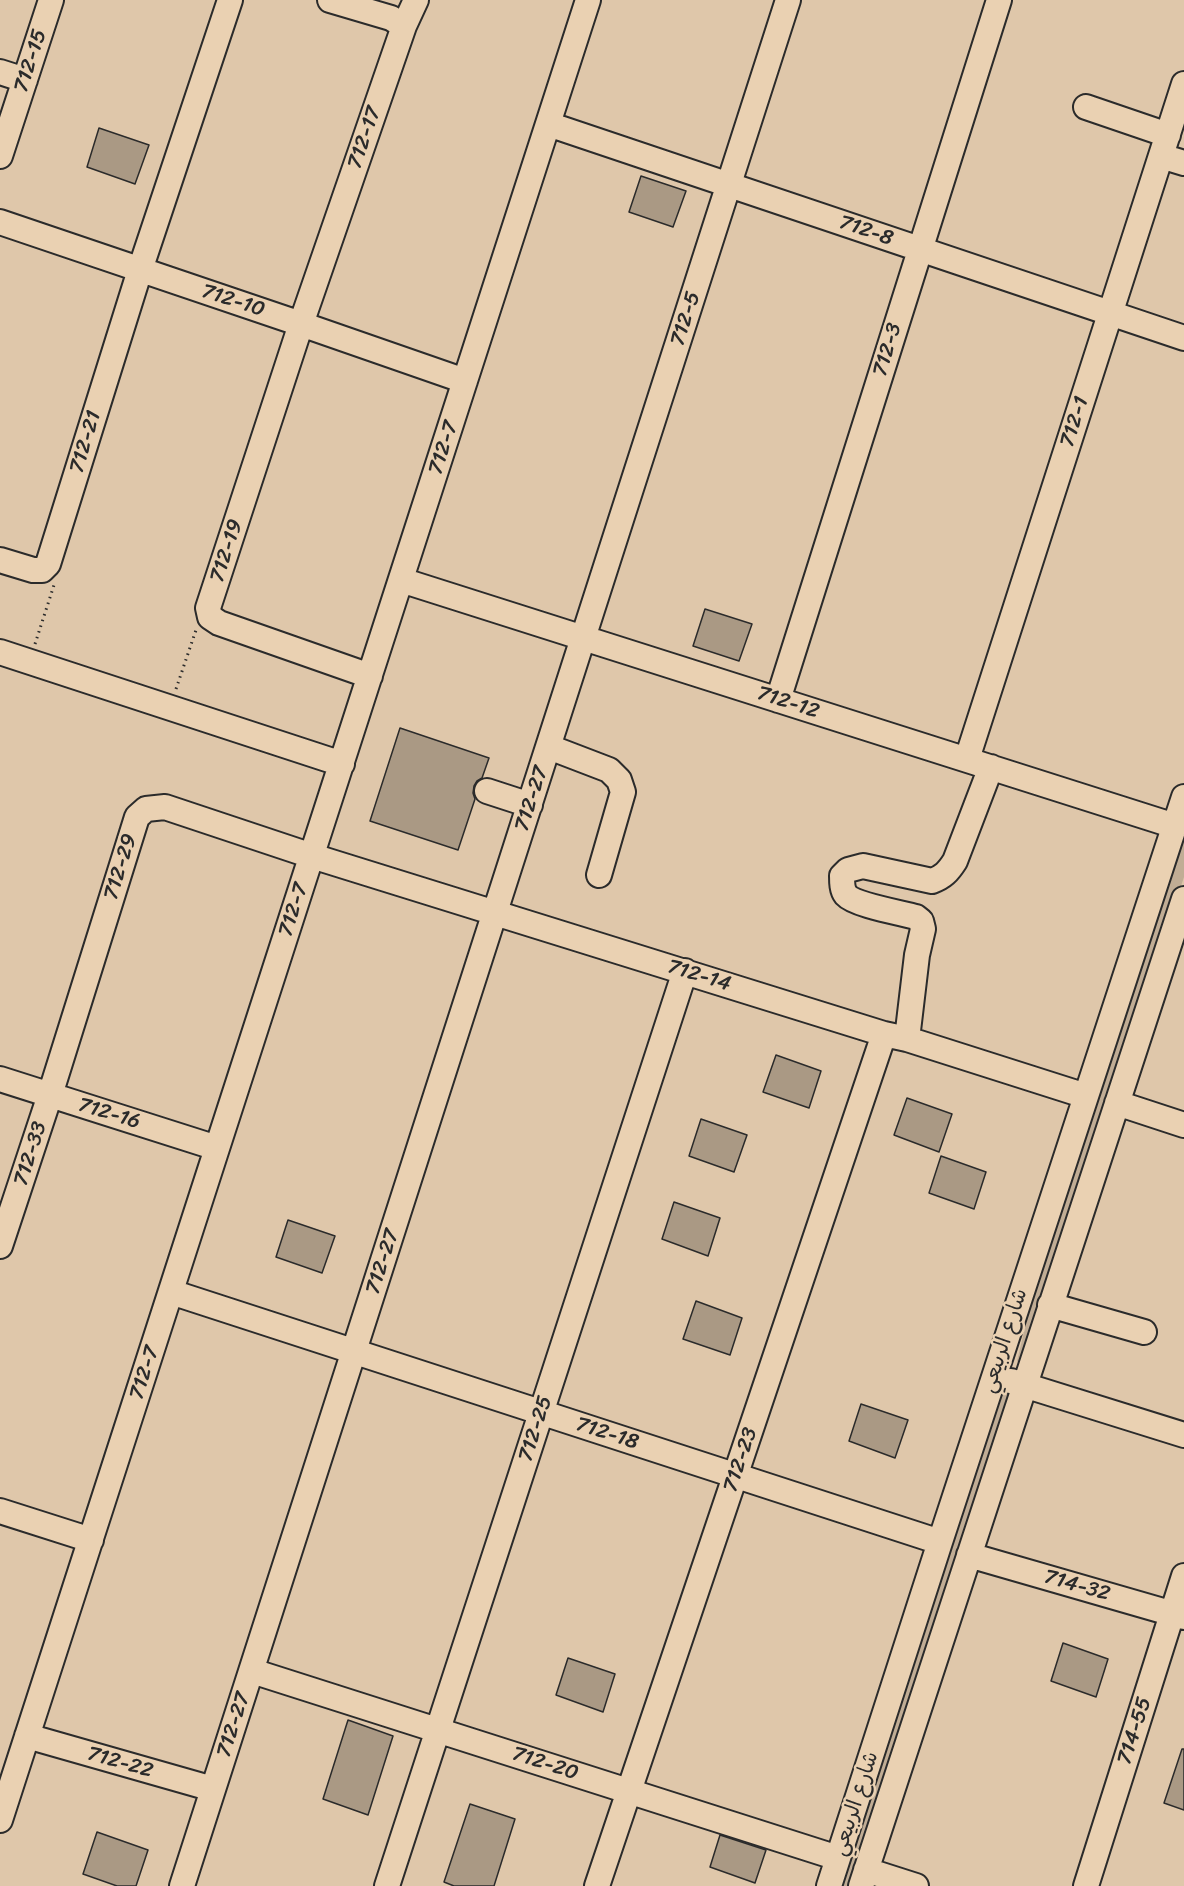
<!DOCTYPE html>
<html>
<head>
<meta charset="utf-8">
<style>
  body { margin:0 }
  canvas { display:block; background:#dfc7aa }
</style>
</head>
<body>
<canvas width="1184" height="1886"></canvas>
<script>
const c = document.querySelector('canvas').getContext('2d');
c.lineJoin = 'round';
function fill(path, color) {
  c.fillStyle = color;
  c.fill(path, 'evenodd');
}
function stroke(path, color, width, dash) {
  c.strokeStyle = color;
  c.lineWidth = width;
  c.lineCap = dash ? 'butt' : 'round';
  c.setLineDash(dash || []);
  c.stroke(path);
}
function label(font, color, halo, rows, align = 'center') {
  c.font = font + ' Sriracha,"Playpen Sans Arabic",sans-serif';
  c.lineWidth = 5;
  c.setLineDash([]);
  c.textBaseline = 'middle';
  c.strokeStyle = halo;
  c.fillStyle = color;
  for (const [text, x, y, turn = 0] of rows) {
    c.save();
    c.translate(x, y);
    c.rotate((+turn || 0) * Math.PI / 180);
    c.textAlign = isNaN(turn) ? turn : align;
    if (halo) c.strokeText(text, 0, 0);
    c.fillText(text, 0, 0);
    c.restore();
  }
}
fill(new Path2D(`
  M 1184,827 L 1184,877 L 1023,1363 L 1019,1364 L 1017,1361 L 1031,1303 Z
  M 1006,1394 L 1009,1397 L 852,1886 L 839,1886 L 1000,1395 Z`), '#c1ad95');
const building = new Path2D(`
  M 99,128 L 149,145 L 135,184 L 87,167 Z
  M 641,176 L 686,191 L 673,227 L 629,212 Z
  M 705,609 L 752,624 L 739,661 L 693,646 Z
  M 400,728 L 489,758 L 482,778 L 477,781 L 474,786 L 473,793 L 475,799 L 458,850 L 370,821 Z
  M 776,1055 L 821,1071 L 809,1108 L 763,1092 Z
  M 907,1098 L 952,1114 L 939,1152 L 894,1135 Z
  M 701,1119 L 747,1135 L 734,1172 L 689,1156 Z
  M 941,1156 L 986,1172 L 974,1209 L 929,1193 Z
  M 674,1202 L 720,1218 L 708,1256 L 662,1239 Z
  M 288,1220 L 335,1236 L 322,1273 L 276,1257 Z
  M 696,1301 L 742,1318 L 730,1355 L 683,1339 Z
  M 861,1404 L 908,1420 L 895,1458 L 849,1441 Z
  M 1063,1643 L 1108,1659 L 1096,1697 L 1051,1681 Z
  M 568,1658 L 615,1674 L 603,1712 L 556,1695 Z
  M 348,1720 L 393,1736 L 368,1815 L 323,1799 Z
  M 1182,1749 L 1184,1749 L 1184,1810 L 1164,1803 Z
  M 470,1804 L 515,1819 L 494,1886 L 454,1886 L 444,1882 Z
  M 97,1832 L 148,1850 L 136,1886 L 117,1886 L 83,1874 Z
  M 720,1835 L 766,1850 L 755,1883 L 710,1867 Z`);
fill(building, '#aa9984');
stroke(building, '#2b2b2b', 1.5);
const minor = new Path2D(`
  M 330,0 L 391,18 L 404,26 L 301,324 L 208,608 L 210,617 L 219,623 L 370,676
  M 404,26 L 416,0
  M 0,72 L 25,80
  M 1086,107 L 1168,135
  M 548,124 L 1184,338
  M 0,156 L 51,0
  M 1161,156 L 1184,163
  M 0,222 L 301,324 L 465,381
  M 0,560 L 33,570 L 42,570 L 48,564 L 140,270 L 230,0
  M 401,580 L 1175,826
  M 0,652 L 342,764
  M 778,700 L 999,0
  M 549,747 L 609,770 L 619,780 L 623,792 L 599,875
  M 967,759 L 1184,84
  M 487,791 L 530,805
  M 907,1039 L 917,955 L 923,929 L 921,921 L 916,917 C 902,913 855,905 846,895 C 842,890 842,882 842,876 L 848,870 L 863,866 L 932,881 C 943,877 948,872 955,861 L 991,767
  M 0,1079 L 217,1148
  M 1117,1103 L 1184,1125
  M 0,1246 L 50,1095 L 137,817 L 146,809 L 165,807 L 312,856 L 884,1034 L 907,1039 L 1086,1096
  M 171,1292 L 940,1542
  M 1050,1305 L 1144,1332
  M 1011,1381 L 1184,1435
  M 0,1511 L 91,1540
  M 969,1555 L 1184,1617
  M 252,1671 L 838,1858
  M 27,1736 L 213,1789
  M 0,1820 L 588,0
  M 866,1870 L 916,1886
  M 182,1886 L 788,0
  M 387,1886 L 685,971
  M 597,1886 L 884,1034
  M 829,1886 L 940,1542 L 1184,797
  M 861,1886 L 1184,899
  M 1086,1886 L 1184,1576`);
stroke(minor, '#2b2b2b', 28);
stroke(new Path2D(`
  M 35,644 L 54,585
  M 176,689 L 196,630`), '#2b2b2b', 3, [1.5, 4.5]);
stroke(minor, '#ead1b2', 24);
label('21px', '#2b2b2b', '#ead1b2', [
  ["712-15",31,61,-72],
  ["712-17",365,138,-71],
  ["712-8",866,231,19],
  ["712-10",233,301,18],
  ["712-5",686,319,-72],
  ["712-3",888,350,-73],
  ["712-1",1075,422,-72],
  ["712-21",86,442,-73],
  ["712-7",444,448,-72],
  ["712-19",227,551,-72],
  ["712-12",788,703,18],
  ["712-27",532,799,-72],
  ["712-29",121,867,-73],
  ["712-7",294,910,-72],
  ["712-14",699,976,17],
  ["712-16",109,1114,17],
  ["712-33",31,1154,-72],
  ["712-27",383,1262,-72],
  ["شارع الربيعي",1005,1341,-72],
  ["712-7",145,1373,-72],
  ["712-25",536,1429,-72],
  ["712-18",607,1434,18],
  ["712-23",741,1460,-71],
  ["714-32",1077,1586,16],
  ["712-27",234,1725,-72],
  ["714-55",1135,1731,-72],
  ["712-22",120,1763,16],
  ["712-20",545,1764,18],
  ["شارع الربيعي",856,1804,-72]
]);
</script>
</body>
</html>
